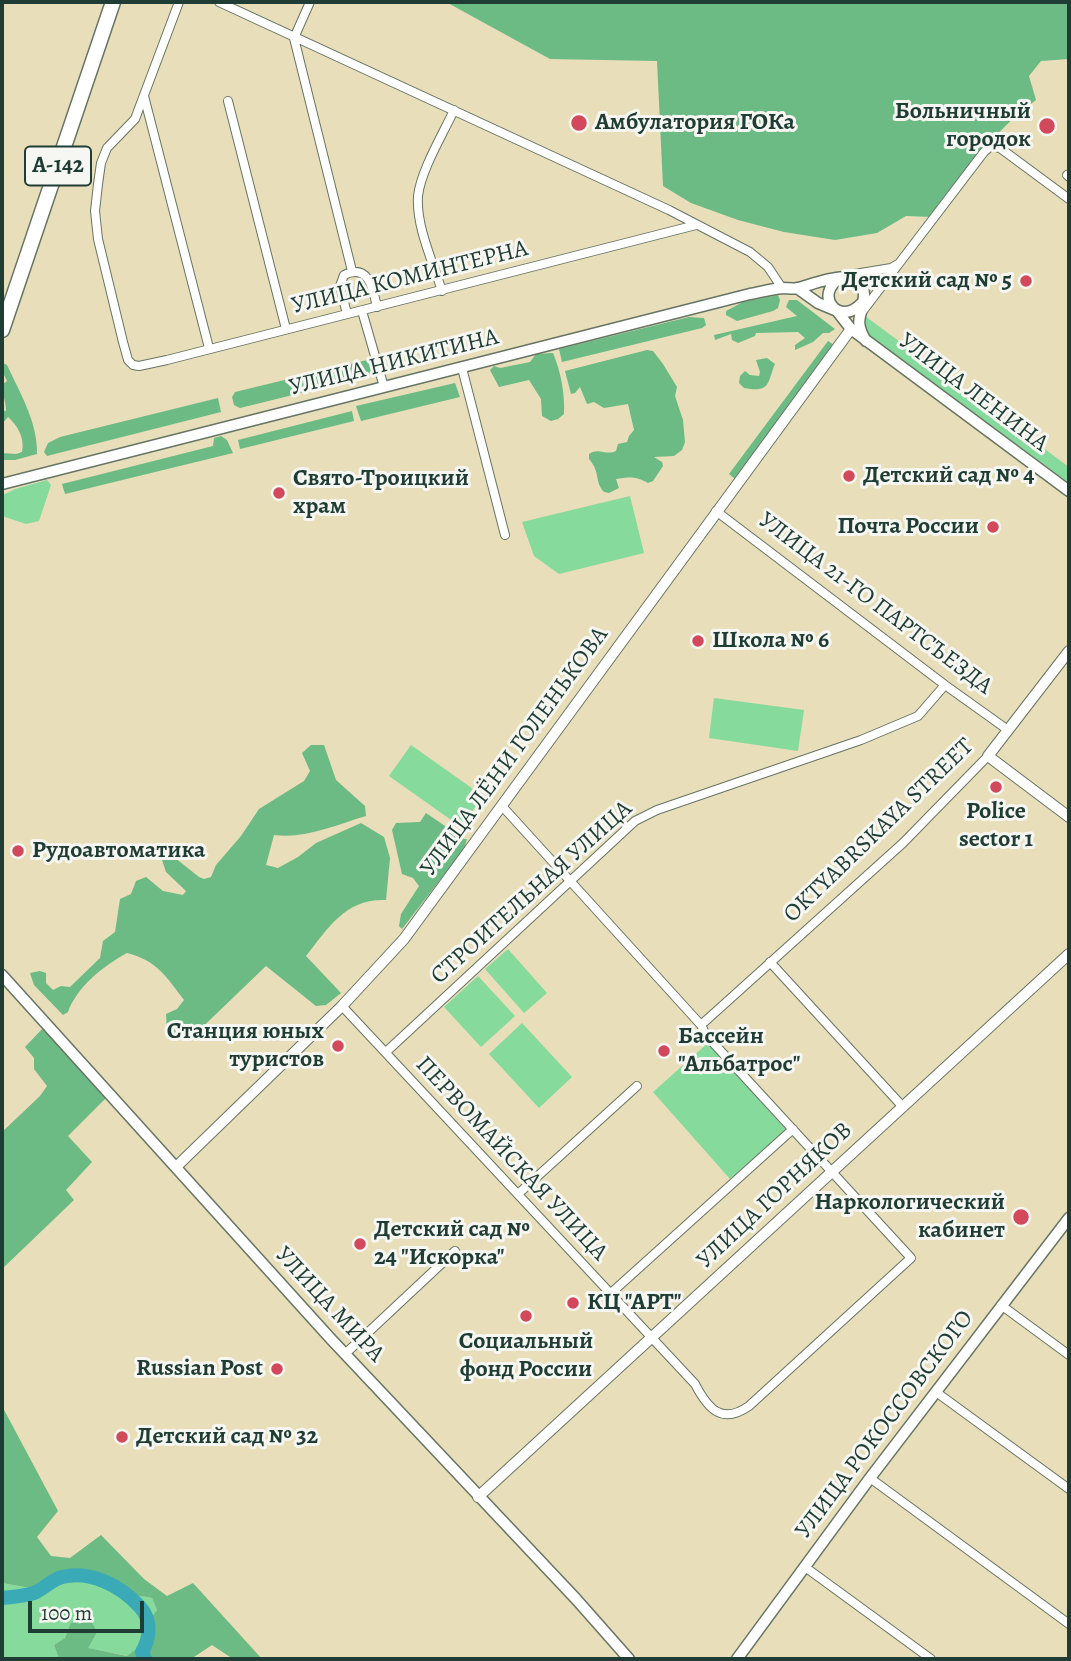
<!DOCTYPE html>
<html>
<head>
<meta charset="utf-8">
<style>
  body { margin:0 }
  #map { position:relative; width:1071px; height:1661px; overflow:hidden; background:#e8deb9; font-family:Alegreya,serif }
  canvas { display:block }
  .frame { position:absolute; inset:0; border:4px solid #1f3d34; pointer-events:none }
  .scale { position:absolute; left:28px; top:1601px; width:116px; height:32px; box-sizing:border-box; border:4px solid #1f3d34; border-top:0; padding-left:9px; font-size:21px; line-height:24px; white-space:nowrap; color:#1f3d34; -webkit-text-stroke:5px #f6f6f2; paint-order:stroke }
</style>
</head>
<body>
<div id="map">
<canvas width="1071" height="1661"></canvas>
<div class="frame"></div>
<div class="scale">100 m</div>
</div>
<script>
const c = document.querySelector('canvas').getContext('2d');
c.lineJoin = 'round';
function fill(path, color) {
  c.fillStyle = color;
  c.fill(path, 'evenodd');
}
function stroke(path, color, width, dash) {
  c.strokeStyle = color;
  c.lineWidth = width;
  c.lineCap = dash ? 'butt' : 'round';
  c.setLineDash(dash || []);
  c.stroke(path);
}
function label(font, color, halo, rows, align = 'center') {
  c.font = font + ' Alegreya,serif';
  c.lineWidth = 6;
  c.setLineDash([]);
  c.textBaseline = 'middle';
  c.strokeStyle = halo;
  c.fillStyle = color;
  for (const [text, x, y, turn = 0] of rows) {
    c.save();
    c.translate(x, y);
    c.rotate((+turn || 0) * Math.PI / 180);
    c.textAlign = isNaN(turn) ? turn : align;
    if (halo) c.strokeText(text, 0, 0);
    c.fillText(text, 0, 0);
    c.restore();
  }
}
fill(new Path2D(`
  M 865,316 L 1069,467 L 1069,483 L 870,336 L 864,330 Z
  M 47,480 L 51,485 L 39,521 L 26,524 L 2,516 L 3,495 L 15,489 Z
  M 630,496 L 644,553 L 559,574 L 534,556 L 522,522 Z
  M 714,698 L 804,710 L 798,751 L 709,738 Z
  M 411,745 L 483,796 L 461,827 L 389,776 Z
  M 508,949 L 547,993 L 524,1013 L 485,969 Z
  M 478,976 L 515,1016 L 481,1047 L 444,1007 Z
  M 522,1023 L 572,1077 L 539,1108 L 489,1054 Z
  M 709,1042 L 786,1130 L 730,1179 L 653,1092 Z
  M 96,1579 C 115,1584 132,1596 152,1598 L 157,1610 L 142,1629 L 139,1647 L 128,1656 L 87,1648 L 70,1624 L 65,1638 L 54,1645 L 59,1659 L 2,1659 L 2,1583 L 30,1588 L 50,1580 Z`), '#86da9c');
fill(new Path2D(`
  M 446,2 L 1069,2 L 1069,59 L 1041,61 L 1029,76 L 1036,100 C 993,131 963,175 932,217 L 906,216 L 877,233 L 835,240 L 784,232 L 738,220 L 691,203 L 663,186 L 657,61 L 550,59 Z
  M 778,295 L 780,300 L 778,308 L 773,311 L 737,321 L 726,315 L 726,311 L 743,302 Z
  M 789,300 L 797,300 L 835,329 L 829,333 L 823,333 L 813,342 L 795,350 L 795,345 L 805,338 L 798,332 L 756,333 L 755,336 L 738,343 L 732,340 L 731,334 L 715,340 L 714,335 L 797,316 L 786,307 Z
  M 689,317 L 704,318 L 706,325 L 702,328 L 562,362 L 559,349 Z
  M 828,341 L 834,345 L 735,479 L 729,474 Z
  M 647,350 L 653,351 L 663,364 L 677,387 L 675,396 L 683,420 L 685,442 L 682,450 L 674,456 L 654,457 L 662,462 L 663,466 L 653,481 L 648,483 C 636,476 629,477 616,479 L 619,488 L 609,493 L 604,492 C 594,481 601,473 589,459 L 589,454 C 599,447 606,456 616,451 L 618,444 L 627,442 L 629,436 L 634,430 L 628,404 L 604,408 L 594,402 L 587,404 L 580,387 L 575,393 L 571,394 L 565,371 Z
  M 553,353 C 561,372 565,394 564,414 L 558,419 L 551,421 L 542,416 L 541,399 L 529,380 L 499,387 L 490,370 L 494,366 L 500,368 L 530,362 L 536,354 Z
  M 767,358 L 775,364 C 767,383 771,393 744,388 L 739,383 L 740,376 L 745,371 L 750,375 L 759,376 L 760,372 L 756,360 Z
  M 367,360 C 372,365 373,370 370,376 L 240,408 L 234,405 L 232,397 L 235,392 Z
  M 3,363 L 7,365 C 20,393 38,423 37,454 L 15,460 L 2,460 L 2,453 L 16,454 L 22,452 C 25,438 18,426 8,417 L 2,424 L 2,410 L 6,411 C 6,402 2,393 2,385 L 7,381 L 2,371 Z
  M 455,383 L 460,397 L 361,421 L 356,406 Z
  M 218,398 L 221,412 L 47,456 L 44,452 L 48,443 L 60,437 Z
  M 352,411 L 354,421 L 240,449 L 238,440 Z
  M 221,436 L 227,440 L 233,453 L 65,494 L 62,484 L 213,446 L 214,438 Z
  M 311,745 L 324,745 L 336,780 L 365,806 L 366,816 C 336,825 305,839 274,835 L 266,865 L 278,868 L 298,857 L 316,843 L 361,823 L 384,837 L 390,858 L 386,900 C 346,898 328,928 306,956 L 341,993 L 326,1005 L 316,1006 L 266,966 L 188,1041 L 178,1039 L 167,1032 L 166,1014 L 177,1009 L 184,1000 C 166,976 157,961 127,953 C 103,966 77,987 68,1012 L 63,1015 L 34,985 L 30,973 L 40,971 L 46,973 L 46,983 L 53,990 L 61,986 L 70,987 L 100,958 L 103,941 L 115,932 L 120,899 L 131,894 L 136,881 L 146,877 L 163,891 L 183,895 L 186,891 L 166,872 L 162,860 L 169,853 L 199,877 L 204,879 L 211,877 L 216,865 L 241,836 L 259,809 L 304,781 L 310,771 L 302,753 Z
  M 426,813 L 464,839 L 467,839 L 464,849 L 402,929 L 399,926 L 401,914 L 419,886 L 413,878 L 402,874 L 392,830 L 396,823 L 420,822 Z
  M 44,1027 L 106,1098 L 68,1136 L 92,1162 L 66,1190 L 74,1200 L 2,1269 L 2,1132 L 40,1096 L 47,1086 L 34,1069 L 34,1058 L 25,1047 Z
  M 2,1406 L 58,1511 L 37,1537 L 51,1556 L 70,1558 L 101,1535 L 144,1579 L 167,1596 L 193,1583 L 262,1659 L 233,1659 L 212,1645 L 191,1659 L 59,1659 L 54,1645 L 65,1638 L 70,1624 L 86,1611 L 97,1632 L 88,1648 L 127,1656 L 139,1647 L 142,1629 L 157,1610 L 152,1598 L 135,1595 L 114,1584 L 96,1579 L 50,1580 L 30,1588 L 2,1583 Z`), '#6cba84');
stroke(new Path2D(`
  M 2,1598 C 12,1597 24,1596 34,1593 C 44,1589 51,1580 62,1577 C 91,1570 121,1586 140,1607 C 152,1620 150,1638 142,1652 L 145,1659`), '#3aaab7', 14);
const minor = new Path2D(`
  M 179,2 L 135,119 L 107,148 L 101,163 L 98,184 L 95,211 L 98,239 L 123,342 L 128,360 L 133,365 L 139,366 L 167,360 L 696,225
  M 219,2 L 669,210 L 750,252 L 768,267 L 782,288
  M 310,2 L 294,38 L 352,271
  M 144,96 L 209,348
  M 228,101 L 286,329
  M 1067,175 L 1069,177
  M 849,275 L 891,268 L 898,264
  M 442,291 C 433,262 416,227 418,196 C 421,170 443,134 454,110
  M 362,311 L 384,387
  M 862,312 L 984,152 L 991,146 L 1000,148 L 1069,199
  M 347,314 L 340,286 L 344,275 C 369,263 373,289 377,307
  M 462,368 L 505,535
  M 716,511 L 945,685 L 1008,730
  M 770,962 L 903,1107
  M 342,1006 L 695,1384 C 708,1409 722,1425 749,1406 L 911,1258 L 706,1035 L 701,1025 L 502,806
  M 701,1025 L 903,843 L 988,756
  M 386,1052 L 635,821 L 657,810 L 861,740 L 918,716 L 945,685
  M 518,1194 L 637,1086
  M 610,1294 L 793,1129
  M 1001,1305 L 1069,1355
  M 345,1354 L 455,1251
  M 936,1392 L 1069,1489
  M 870,1478 L 1069,1624
  M 805,1567 L 931,1659`);
const tertiary = new Path2D(`
  M 1069,651 L 988,756 L 1069,817
  M 176,1167 L 342,1006 L 404,939 L 851,329
  M 478,1497 L 1069,954`);
const secondary = new Path2D(`
  M 840,278 C 813,295 839,328 862,303
  M 797,288 L 818,303 L 837,311 L 851,329 L 1069,491
  M 2,484 L 750,294 C 761,292 772,289 782,288 C 788,288 793,289 799,288 C 814,284 864,263 864,294 C 864,315 852,318 866,341
  M 2,975 L 330,1338 L 576,1599 L 629,1659
  M 737,1659 L 870,1478 L 1069,1218`);
const trunk = new Path2D(`
  M 2,330 L 113,2`);
stroke(minor, '#657563', 10);
stroke(tertiary, '#657563', 12);
stroke(secondary, '#657563', 13);
stroke(trunk, '#657563', 17);
stroke(minor, '#fff', 8);
stroke(tertiary, '#fff', 10);
stroke(secondary, '#fff', 10);
stroke(trunk, '#fff', 14);
for (const [x, y, r, color] of [
  [579,123,9,"#d1495b"],
  [1047,126,9,"#d1495b"],
  [1026,281,7,"#d1495b"],
  [849,476,7,"#d1495b"],
  [279,493,7,"#d1495b"],
  [993,527,7,"#d1495b"],
  [698,641,7,"#d1495b"],
  [996,787,7,"#d1495b"],
  [18,851,7,"#d1495b"],
  [338,1046,7,"#d1495b"],
  [664,1051,7,"#d1495b"],
  [1021,1217,9,"#d1495b"],
  [360,1244,7,"#d1495b"],
  [573,1303,7,"#d1495b"],
  [526,1316,7,"#d1495b"],
  [277,1369,7,"#d1495b"],
  [122,1437,7,"#d1495b"]
]) {
  const dot = new Path2D();
  dot.arc(x, y, r, 0, 2 * Math.PI);
  c.fillStyle = color;
  c.fill(dot);
  stroke(dot, '#f6f6f2', 2.5);
}
for (const [x, y, w] of [
  [58,166,66]
]) {
  const box = new Path2D();
  box.roundRect(x - w / 2, y - 19.5, w, 39, 5);
  c.fillStyle = '#f6f6f2';
  c.fill(box);
  stroke(box, '#1f3d34', 2);
}
label('bold 23px', '#1f3d34', null, [
  ["А-142",58,166]
]);
label('bold 24px', '#1f3d34', '#f6f6f2', [
  ["Больничный",1031,112,"right"],
  ["городок",1031,140,"right"],
  ["Амбулатория ГОКа",595,123],
  ["Детский сад № 5",1012,281,"right"],
  ["Детский сад № 4",863,476],
  ["Свято-Троицкий",293,479],
  ["храм",293,507],
  ["Почта России",979,527,"right"],
  ["Школа № 6",712,641],
  ["Police",996,812,"center"],
  ["sector 1",996,840,"center"],
  ["Рудоавтоматика",32,851],
  ["Станция юных",324,1032,"right"],
  ["туристов",324,1060,"right"],
  ["Бассейн",678,1037],
  ["\"Альбатрос\"",678,1065],
  ["Наркологический",1005,1203,"right"],
  ["кабинет",1005,1231,"right"],
  ["Детский сад №",374,1230],
  ["24 \"Искорка\"",374,1258],
  ["КЦ \"АРТ\"",587,1303],
  ["Социальный",526,1342,"center"],
  ["фонд России",526,1370,"center"],
  ["Russian Post",263,1369,"right"],
  ["Детский сад № 32",136,1437]
], 'left');
label('24px', '#1f3d34', '#f6f6f2', [
  ["УЛИЦА КОМИНТЕРНА",410,278,-14],
  ["УЛИЦА НИКИТИНА",394,363,-14],
  ["УЛИЦА ЛЕНИНА",973,393,37],
  ["УЛИЦА 21-ГО ПАРТСЪЕЗДА",875,604,37],
  ["УЛИЦА ЛЁНИ ГОЛЕНЬКОВА",515,752,-54],
  ["OKTYABRSKAYA STREET",879,831,-44],
  ["СТРОИТЕЛЬНАЯ УЛИЦА",532,893,-42],
  ["ПЕРВОМАЙСКАЯ УЛИЦА",511,1159,47],
  ["УЛИЦА ГОРНЯКОВ",775,1196,-43],
  ["УЛИЦА МИРА",329,1305,47],
  ["УЛИЦА РОКОССОВСКОГО",885,1425,-53]
]);
</script>
</body>
</html>
